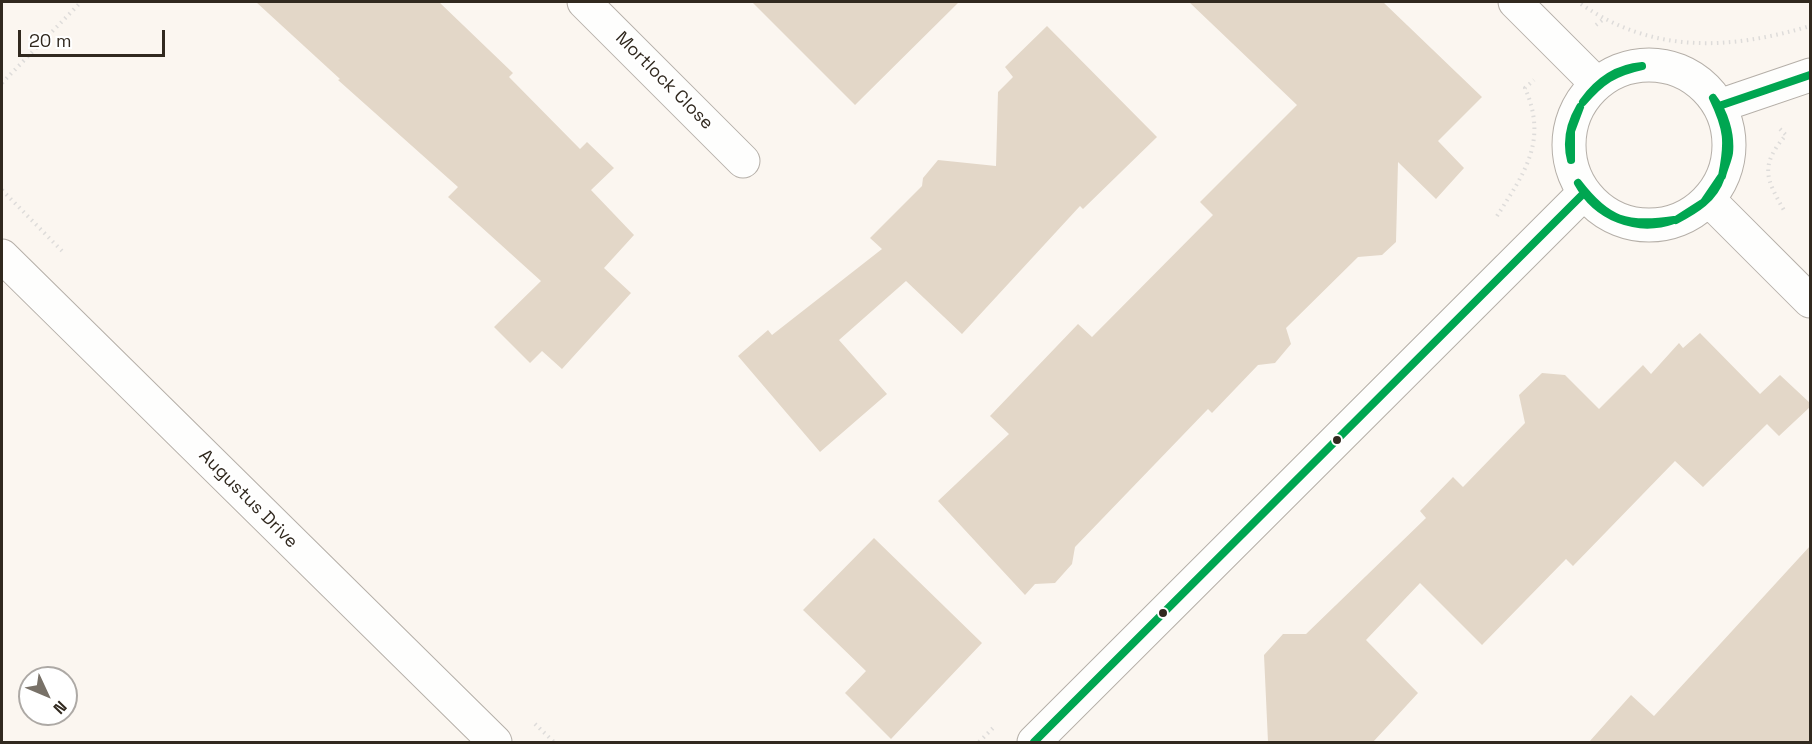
<!DOCTYPE html>
<html>
<head>
<meta charset="utf-8">
<style>
  body { margin:0 }
  #map { position:relative; width:1812px; height:744px; overflow:hidden; background:#fbf6f0; font-family:"Space Grotesk",sans-serif }
  canvas { display:block }
  .frame { position:absolute; inset:0; border:3px solid #31291f; pointer-events:none }
  .north { position:absolute; left:18px; top:666px; width:60px; height:60px; box-sizing:border-box; background:#fff; border:2px solid #ada9a5; border-radius:50%; rotate:134deg; font-size:16px; font-weight:700; line-height:24px; text-align:center; color:#31291f }
  .north::after { content:''; display:block; margin:auto; width:21px; height:27px; background:#787168; clip-path:polygon(50% 0,100% 100%,50% 72%,0 100%) }
  .scale { position:absolute; left:18px; top:30px; width:147px; height:27px; box-sizing:border-box; border:3px solid #31291f; border-top:0; padding-left:8px; font-size:18px; line-height:21px; white-space:nowrap; color:#31291f; -webkit-text-stroke:4px #fff; paint-order:stroke }
</style>
</head>
<body>
<div id="map">
<canvas width="1812" height="744"></canvas>
<div class="frame"></div>
<div class="north">N</div>
<div class="scale">20 m</div>
</div>
<script>
const c = document.querySelector('canvas').getContext('2d');
c.lineJoin = 'round';
function fill(path, color) {
  c.fillStyle = color;
  c.fill(path, 'evenodd');
}
function stroke(path, color, width, dash) {
  c.strokeStyle = color;
  c.lineWidth = width;
  c.lineCap = dash ? 'butt' : 'round';
  c.setLineDash(dash || []);
  c.stroke(path);
}
function label(font, color, halo, rows, align = 'center') {
  c.font = font + ' "Space Grotesk",sans-serif';
  c.lineWidth = 4.5;
  c.setLineDash([]);
  c.textBaseline = 'middle';
  c.strokeStyle = halo;
  c.fillStyle = color;
  for (const [text, x, y, turn = 0] of rows) {
    c.save();
    c.translate(x, y);
    c.rotate((+turn || 0) * Math.PI / 180);
    c.textAlign = isNaN(turn) ? turn : align;
    if (halo) c.strokeText(text, 0, 0);
    c.fillText(text, 0, 0);
    c.restore();
  }
}
fill(new Path2D(`
  M 256,2 L 439,2 L 513,73 L 509,77 L 580,149 L 587,142 L 614,168 L 591,190 L 634,235 L 604,268 L 631,293 L 562,369 L 542,351 L 530,363 L 494,327 L 541,281 L 448,197 L 458,187 L 338,80 L 340,79 Z
  M 752,2 L 959,2 L 855,105 Z
  M 1189,2 L 1383,2 L 1482,97 L 1438,141 L 1464,168 L 1436,199 L 1398,162 L 1396,242 L 1382,255 L 1358,257 L 1286,328 L 1291,344 L 1275,363 L 1258,365 L 1212,413 L 1208,409 L 1075,547 L 1072,564 L 1055,583 L 1035,584 L 1025,595 L 938,501 L 1009,434 L 990,416 L 1078,324 L 1092,337 L 1213,215 L 1200,202 L 1297,105 Z
  M 1047,26 L 1157,137 L 1083,209 L 1080,206 L 962,334 L 906,281 L 839,340 L 887,394 L 820,452 L 738,356 L 768,330 L 772,335 L 882,249 L 870,238 L 922,186 L 923,178 L 938,160 L 996,166 L 998,92 L 1013,77 L 1005,67 Z
  M 1700,333 L 1760,394 L 1780,375 L 1810,403 L 1810,407 L 1779,436 L 1767,424 L 1703,487 L 1675,461 L 1573,566 L 1566,559 L 1482,645 L 1420,583 L 1366,640 L 1418,693 L 1373,742 L 1268,742 L 1264,655 L 1283,634 L 1306,634 L 1426,518 L 1420,511 L 1453,477 L 1463,487 L 1525,423 L 1519,395 L 1542,373 L 1565,375 L 1599,409 L 1643,365 L 1651,374 L 1679,343 L 1683,348 Z
  M 874,538 L 982,643 L 891,739 L 845,693 L 866,671 L 803,610 Z
  M 1810,546 L 1810,742 L 1589,742 L 1631,695 L 1654,716 Z`), '#e3d7c8');
const street = new Path2D(`
  M 584,2 L 743,161
  M 1515,2 L 1597,84
  M1569 145a80 80 0 1 1 160 0a80 80 0 1 1-160 0Z
  M 1719,106 L 1810,75
  M 1708,199 L 1810,301
  M 2,256 L 495,742
  M 1034,742 L 1584,193`);
stroke(street, '#b5afa8', 35);
stroke(new Path2D(`
  M 1581,4 C 1653,54 1729,50 1810,26
  M 1596,25 L 1605,18
  M 2,83 L 81,2
  M 1780,129 L 1786,135 C 1759,166 1766,179 1785,212
  M 2,190 L 65,254
  M 1497,216 C 1525,172 1548,141 1525,88 L 1534,80
  M 535,724 L 554,742
  M 979,742 L 993,728`), '#dedcda', 4, [1.5, 4.5]);
stroke(street, '#fefefd', 33);
stroke(new Path2D(`
  M 1713,98 C 1724,112 1731,134 1729,153 C 1728,160 1724,168 1722,176
  M 1713,98 C 1728,129 1729,142 1722,176
  M 1583,102 C 1598,81 1616,68 1642,66
  M 1583,102 C 1601,81 1614,72 1642,66
  M 1719,106 L 1810,75
  M 1571,160 C 1566,141 1570,124 1580,107
  M 1571,160 L 1571,131 L 1580,107
  M 1578,183 C 1607,221 1626,227 1674,220
  M 1578,183 C 1597,217 1636,233 1674,220
  M 1676,220 L 1704,202 L 1721,177
  M 1676,220 C 1695,210 1714,199 1721,177
  M 1034,742 L 1584,193`), '#00a651', 8);
for (const [x, y, r, color] of [
  [1337,440,5,"#31291f"],
  [1163,613,5,"#31291f"]
]) {
  const dot = new Path2D();
  dot.arc(x, y, r, 0, 2 * Math.PI);
  c.fillStyle = color;
  c.fill(dot);
  stroke(dot, '#fff', 2);
}
label('18px', '#31291f', '#fff', [
  ["Mortlock Close",664,81,45],
  ["Augustus Drive",248,499,45]
]);
</script>
</body>
</html>
